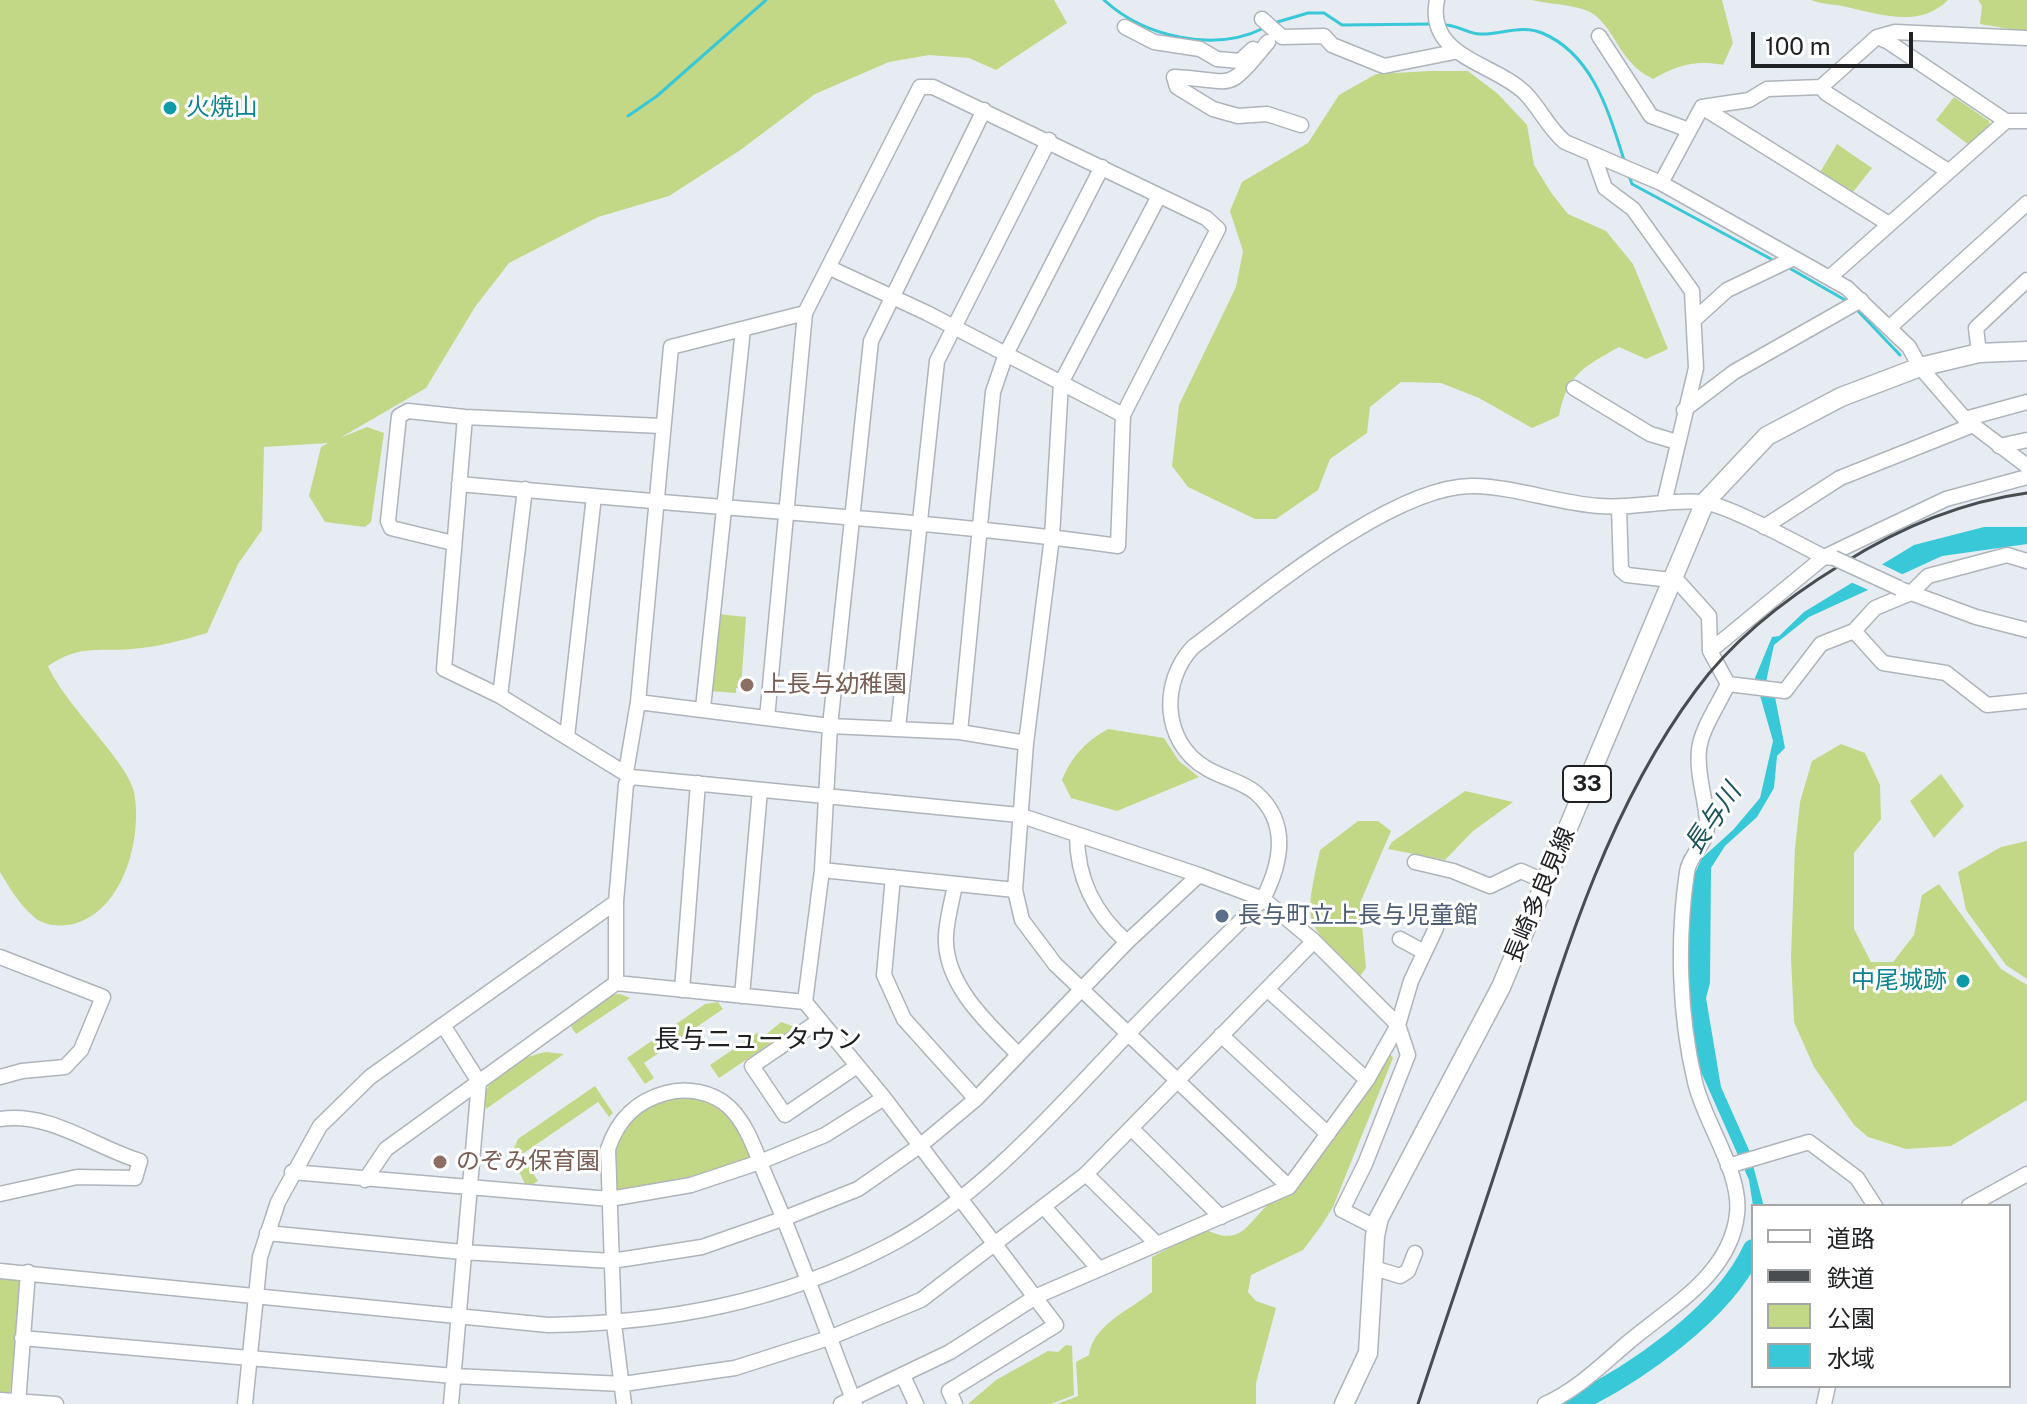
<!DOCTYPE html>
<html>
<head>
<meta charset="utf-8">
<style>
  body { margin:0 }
  #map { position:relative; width:2027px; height:1404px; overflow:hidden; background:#e6ecf2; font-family:"Public Sans","Noto Sans JP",sans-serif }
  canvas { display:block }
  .legend { position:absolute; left:1751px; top:1204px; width:260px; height:184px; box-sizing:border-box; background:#fff; border:2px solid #a5a6a7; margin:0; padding:10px 14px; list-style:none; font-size:24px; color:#1f2123 }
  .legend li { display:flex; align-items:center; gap:16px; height:40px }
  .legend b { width:40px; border:2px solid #a5a6a7 }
  .scale { position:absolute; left:1751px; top:32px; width:162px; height:36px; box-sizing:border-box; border:4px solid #1f2123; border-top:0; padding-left:10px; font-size:24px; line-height:28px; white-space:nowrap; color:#1f2123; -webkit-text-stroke:6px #fff; paint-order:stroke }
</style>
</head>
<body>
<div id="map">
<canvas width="2027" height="1404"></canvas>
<ul class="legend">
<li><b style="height:10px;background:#fff"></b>道路</li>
<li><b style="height:10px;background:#4a4d50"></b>鉄道</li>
<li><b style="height:22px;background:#c3d886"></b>公園</li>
<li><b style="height:22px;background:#38c8d7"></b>水域</li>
</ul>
<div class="scale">100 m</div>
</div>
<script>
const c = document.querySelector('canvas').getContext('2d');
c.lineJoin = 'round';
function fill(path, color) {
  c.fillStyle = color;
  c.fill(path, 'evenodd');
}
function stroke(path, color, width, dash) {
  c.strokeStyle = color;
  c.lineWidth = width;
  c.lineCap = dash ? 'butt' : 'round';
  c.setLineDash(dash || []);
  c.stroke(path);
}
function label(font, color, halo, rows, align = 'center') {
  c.font = font + ' "Public Sans","Noto Sans JP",sans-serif';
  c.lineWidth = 6;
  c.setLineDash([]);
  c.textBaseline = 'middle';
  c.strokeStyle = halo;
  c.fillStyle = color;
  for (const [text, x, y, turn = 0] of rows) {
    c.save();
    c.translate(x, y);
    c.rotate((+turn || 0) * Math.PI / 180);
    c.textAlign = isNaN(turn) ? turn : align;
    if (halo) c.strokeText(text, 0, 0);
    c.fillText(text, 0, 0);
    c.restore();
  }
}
fill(new Path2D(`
  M 0,0 L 1054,0 L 1067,23 L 996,70 L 969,58 L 929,55 L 889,62 L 815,94 L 739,151 L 669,196 L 598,217 L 509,263 L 475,307 L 426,388 L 340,438 L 367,427 L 384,433 L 371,522 L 365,527 L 325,522 L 309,496 L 321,447 L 328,443 L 264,447 L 262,530 L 238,564 L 207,633 C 184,640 157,647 132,649 C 96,652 81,644 48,666 C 64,704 128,762 134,792 C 143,838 123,912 73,924 C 60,927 43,926 33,916 C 19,904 9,887 0,872 Z
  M 1531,0 L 1722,0 L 1733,43 L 1723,65 C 1695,60 1678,65 1653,79 C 1617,62 1615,24 1588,11 C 1571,4 1548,4 1531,0 Z
  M 1811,0 L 1948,0 C 1920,28 1882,15 1847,7 C 1835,4 1822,5 1811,0 Z
  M 1978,0 L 2027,0 L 2027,32 L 1980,24 L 1982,6 Z
  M 1430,71 L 1468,71 L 1498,94 L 1527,125 L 1534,165 L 1552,194 L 1568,214 L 1606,231 L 1633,264 L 1668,349 L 1646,359 L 1619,347 C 1584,367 1567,374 1559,416 L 1532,428 L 1479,398 L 1441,383 L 1401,382 L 1370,407 L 1367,433 L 1330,459 L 1318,490 L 1276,519 L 1255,519 L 1188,487 L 1172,466 L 1179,405 L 1236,287 L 1243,251 L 1230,211 L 1242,182 L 1308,143 L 1339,95 L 1376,74 Z
  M 1954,97 L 1989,121 L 1990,126 L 1969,145 L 1936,120 Z
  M 1837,144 L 1872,168 L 1853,192 L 1819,174 Z
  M 718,614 L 746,617 L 741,688 L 736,688 L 736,693 L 709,691 Z
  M 1108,729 L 1164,738 L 1179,761 L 1199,777 L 1117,811 L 1071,798 L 1062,780 C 1072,756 1085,742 1108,729 Z
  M 1841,744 L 1865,753 L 1880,785 L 1881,819 L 1854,853 L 1854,929 L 1871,962 L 1893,962 L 1914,935 L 1922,895 L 1939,884 L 2001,969 L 2027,985 L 2027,1100 L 1951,1146 L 1906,1149 L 1868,1137 L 1854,1125 L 1814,1067 L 1794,1022 L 1791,957 L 1795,848 L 1800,802 L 1812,761 Z
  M 1941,774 L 1964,806 L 1934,838 L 1910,801 Z
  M 1465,791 L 1513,802 L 1473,831 L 1445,860 L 1388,849 L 1392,842 Z
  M 1358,821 L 1378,821 L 1391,831 L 1360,903 L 1366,968 L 1360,976 C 1303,919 1303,929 1320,850 Z
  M 2027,841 L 2027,979 L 2006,965 L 1966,910 L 1958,872 L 2001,847 Z
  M 620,994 L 630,998 L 576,1034 L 568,1022 L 606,995 Z
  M 718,1002 L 723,1009 L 644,1063 L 654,1078 L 645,1084 L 627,1058 L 705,1004 Z
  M 781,1022 L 795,1027 L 719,1078 L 710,1065 L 757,1033 L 762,1038 Z
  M 1387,1049 L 1393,1058 L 1333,1207 L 1321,1226 L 1303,1250 L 1251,1275 L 1248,1292 L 1256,1301 L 1276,1308 L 1256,1383 L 1256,1404 L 1057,1404 L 1078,1396 L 1076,1362 L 1089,1355 C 1093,1325 1128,1311 1152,1292 L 1152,1257 L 1205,1229 C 1246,1251 1250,1214 1276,1199 Z
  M 546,1052 L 564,1054 L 486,1109 C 477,1077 521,1057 546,1052 Z
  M 595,1086 L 613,1113 L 609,1117 L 598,1102 L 521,1155 L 538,1181 L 527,1188 L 511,1155 L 518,1139 Z
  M 672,1096 C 719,1098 732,1112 751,1154 L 748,1161 L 656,1186 L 615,1193 L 615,1141 L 636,1111 Z
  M 0,1278 L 22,1280 L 10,1395 L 0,1394 Z
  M 1066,1345 L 1072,1346 L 1074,1395 L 1051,1404 L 968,1404 L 996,1380 L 1048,1351 L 1058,1352 Z`), '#c3d886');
fill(new Path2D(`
  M 1984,527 L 2027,527 L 2027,544 L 1942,556 L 1809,617 L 1774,645 L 1766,682 L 1774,692 L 1785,748 L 1777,756 L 1774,788 L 1757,817 L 1725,846 L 1711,868 L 1710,983 L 1706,998 L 1721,1087 L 1749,1150 L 1763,1203 L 1763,1206 L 1753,1206 L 1749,1180 L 1694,1056 L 1687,984 L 1690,884 L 1702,858 L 1733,830 L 1760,798 L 1773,741 L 1755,678 L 1772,637 L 1779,636 L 1804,612 L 1914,545 Z`), '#38c8d7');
fill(new Path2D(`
  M 1875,561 L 1906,576 L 1873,592 L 1846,580 Z`), '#e6ecf2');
stroke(new Path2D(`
  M 1104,0 C 1144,37 1214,53 1264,28
  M 1274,23 L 1308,13 L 1324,13 L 1342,25 L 1433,24
  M 1445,25 C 1458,25 1468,34 1480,34 C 1501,35 1521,24 1542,33 C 1593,54 1609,113 1624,160
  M 628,116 L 657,96 L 766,0
  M 1629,176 L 1632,184 L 1771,259
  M 1791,269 L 1845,300
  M 1859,312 L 1900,355`), '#38c8d7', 3);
stroke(new Path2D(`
  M 1573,1404 C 1634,1375 1724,1313 1753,1249`), '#38c8d7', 20);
const minor = new Path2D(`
  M 1437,0 C 1425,57 1495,63 1525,93 C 1540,108 1548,128 1565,142 L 1661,183 L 1847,288 L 1909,347 L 1920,367 L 1965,419 L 2027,466
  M 1262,19 L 1282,37 L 1324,36 L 1332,45 L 1384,66 L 1454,52
  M 1125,27 L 1154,42 L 1200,49 L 1217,59 L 1240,61 L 1253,49
  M 1599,36 L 1651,116 L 1689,130
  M 1877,37 L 1895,32 L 2027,38
  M 1268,42 C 1224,95 1237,80 1174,77 L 1177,87 L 1213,109 L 1238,116 L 1267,114 L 1301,125
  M 1702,107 L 1749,100 L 1767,89 L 1821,87
  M 1593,154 L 1605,188 L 1633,209 L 1692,291 L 1696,368 L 1664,503
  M 1948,171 L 1826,93 L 1821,87 L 1877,37 L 1887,41 L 2006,121 L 2027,121
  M 1661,183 L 1702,107 L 1889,224
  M 1159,196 L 1061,383 L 1052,537 L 1026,743 L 1015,890 L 1022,920 L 1055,964 L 1289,1187
  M 830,268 L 927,313 L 1123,415
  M 1830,277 L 2006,121
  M 1695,319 L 1727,290 L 1794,258
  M 1890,327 L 2027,203
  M 1979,353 L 1976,328 L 2027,280
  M 1574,388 L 1650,434 L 1677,442
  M 1684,410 L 1734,372 L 1861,300
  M 465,417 L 444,669 L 500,696 L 631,777 L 1019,815 L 1199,875 L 1263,899 L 1314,941 L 1398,1025 L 1367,1080 L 1289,1187 L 1037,1296 L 950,1352 L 841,1404
  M 1965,419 L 2027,402
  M 1999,446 L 2027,440
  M 459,484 L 594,496 L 567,737
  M 594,496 C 769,512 944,522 1118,546 L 1123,415 L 1218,229 L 1206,218 L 933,87 L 920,87 L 805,313 L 767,718
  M 1619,508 L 1621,570 L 1627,575 L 1671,580
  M 1764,527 L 1840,478 L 1973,425
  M 453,543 L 391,528 L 388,521 L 399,416 L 408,411 L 465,417 L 661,426
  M 1673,576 L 1709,616 L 1710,651 L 1728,684
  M 1903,590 L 1976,617 L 2027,630
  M 1854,631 L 1875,608 L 1911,593 L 1928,576 L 2007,555 L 2027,561
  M 1710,651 L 1824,557 L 1946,499 L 2027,477
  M 1728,684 L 1785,691 L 1821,644 L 1854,631 L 1883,663 L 1946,673 L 1987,705 L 2027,701
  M 500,696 L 525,489
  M 638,702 L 830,726 L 960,732 L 1026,743
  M 703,708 L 743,329
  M 898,728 L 937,361 L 1049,140
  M 960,732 L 993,392 L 1006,354 L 1102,167
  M 626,772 L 638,702 L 671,347 L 805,313
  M 1077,835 C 1077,879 1094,913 1127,942
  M 1415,862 L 1453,871 L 1490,886 L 1521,871 L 1546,882
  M 822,870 L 1015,890
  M 893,877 L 884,975 L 904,1019 L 976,1099
  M 955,885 C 952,901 947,918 946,935 C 943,983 987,1023 1018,1054
  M 1400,939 L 1424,952
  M 0,957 L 103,997 L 81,1050 L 65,1067 L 22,1071 L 0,1077
  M 616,983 L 616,902 L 626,784 L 631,777
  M 1267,989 L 1367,1080
  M 682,990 L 698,783
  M 742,996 L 760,790
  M 805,1002 L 822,870 L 830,726 L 871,341 L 984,110
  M 820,1020 L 752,1066 L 785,1115 L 857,1066
  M 443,1025 L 479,1082 L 451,1404
  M 1221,1035 L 1328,1134
  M 0,1119 C 51,1112 92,1146 140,1161 L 135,1178 L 77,1177 L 0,1194
  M 1131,1128 L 1221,1217
  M 1728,1166 L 1809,1142 L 1857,1178 L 1875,1206
  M 292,1172 L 610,1199 L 691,1185 L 760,1162 L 825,1135 L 884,1098
  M 1086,1174 L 1157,1244
  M 365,1180 L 386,1149 L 616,983 L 805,1002 L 884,1098 L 1056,1325 L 949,1391 L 955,1404
  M 1969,1206 L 2027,1174
  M 1044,1207 L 1099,1269
  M 1377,1228 L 1342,1210 L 1365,1164 L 1408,1055 L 1398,1025 L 1411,981 L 1436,928
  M 267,1233 L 462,1252 L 612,1261 L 702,1247 L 785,1218 L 858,1189 L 921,1145 L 976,1099 L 1127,942 L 1199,875
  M 1374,1268 L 1400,1276 L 1408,1271 L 1415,1253
  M 0,1271 L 548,1325 C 667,1323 780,1302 886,1247 C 978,1200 1056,1110 1126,1036 C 1170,989 1217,945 1263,899 C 1281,864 1290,823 1256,793 C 1242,781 1222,778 1206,768 C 1162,742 1160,682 1193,647 C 1258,599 1393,484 1474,486 C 1516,487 1557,503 1599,506 C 1634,509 1668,499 1702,502 C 1727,504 1798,544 1824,557 L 1834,558
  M 22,1338 L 454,1376 L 623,1384 L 735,1368 L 829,1338 L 921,1300 L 1086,1174 L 1314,941
  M 903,1376 L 916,1404
  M 0,1400 L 56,1404
  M 18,1404 L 28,1272
  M 245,1404 L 260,1257 L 278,1202 L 320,1126 L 370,1077 L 616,902
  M 624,1404 L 614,1324 L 608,1149 C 618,1119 636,1101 666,1093 C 687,1087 713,1092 729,1107 C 748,1125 756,1153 766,1177 C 799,1251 825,1328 855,1404
  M 1545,1404 C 1581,1388 1606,1360 1636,1336 C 1677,1303 1731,1271 1737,1214 C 1742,1173 1704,1122 1695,1082 C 1679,1015 1677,940 1687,872 C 1689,856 1706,844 1707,828 C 1708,803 1696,777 1699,750 C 1701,729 1719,704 1728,684
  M 1824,1404 L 1828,1386`);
const major = new Path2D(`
  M 1344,1404 L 1368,1353 L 1375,1236 L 1379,1218 L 1501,987 L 1705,502 L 1767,436 L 1841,397 L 1920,367 L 1979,353 L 2027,351`);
stroke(minor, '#aeb4ba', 17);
stroke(major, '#aeb4ba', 21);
stroke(minor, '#fff', 14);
stroke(major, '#fff', 18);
stroke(new Path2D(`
  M 1418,1404 C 1450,1306 1484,1209 1515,1111 C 1561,965 1604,814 1696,690 C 1734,638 1788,597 1842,564 C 1899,528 1961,502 2027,493`), '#4a4d50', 3);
const minorBridge = new Path2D(`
  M 1834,558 L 1899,588`);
stroke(minorBridge, '#aeb4ba', 17, []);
stroke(minorBridge, '#fff', 14);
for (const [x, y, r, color] of [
  [170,108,8,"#0f9aa8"],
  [747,685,8,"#8d6e63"],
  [1222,916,8,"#5c6f8a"],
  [1963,981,8,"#0f9aa8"],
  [440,1162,8,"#8d6e63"]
]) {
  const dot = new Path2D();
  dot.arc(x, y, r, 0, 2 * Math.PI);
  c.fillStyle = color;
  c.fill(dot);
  stroke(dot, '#fff', 3);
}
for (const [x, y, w] of [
  [1587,784,48]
]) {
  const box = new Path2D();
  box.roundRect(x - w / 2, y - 18, w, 36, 6);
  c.fillStyle = '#fff';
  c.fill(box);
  stroke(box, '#1f2123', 2);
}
label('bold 22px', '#1f2123', null, [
  ["33",1587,784]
]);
label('24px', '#0d838f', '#fff', [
  ["火焼山",186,108],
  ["中尾城跡",1947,981,"right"]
], 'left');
label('24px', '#785e54', '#fff', [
  ["上長与幼稚園",763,685],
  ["のぞみ保育園",456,1162]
], 'left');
label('24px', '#1f2123', '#fff', [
  ["長崎多良見線",1540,895,-67]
]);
label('24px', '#4e5e75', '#fff', [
  ["長与町立上長与児童館",1238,916]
], 'left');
label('italic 26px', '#1a545a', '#fff', [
  ["長与川",1713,819,-56]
]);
label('26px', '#1f2123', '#fff', [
  ["長与ニュータウン",758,1040]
]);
</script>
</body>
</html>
